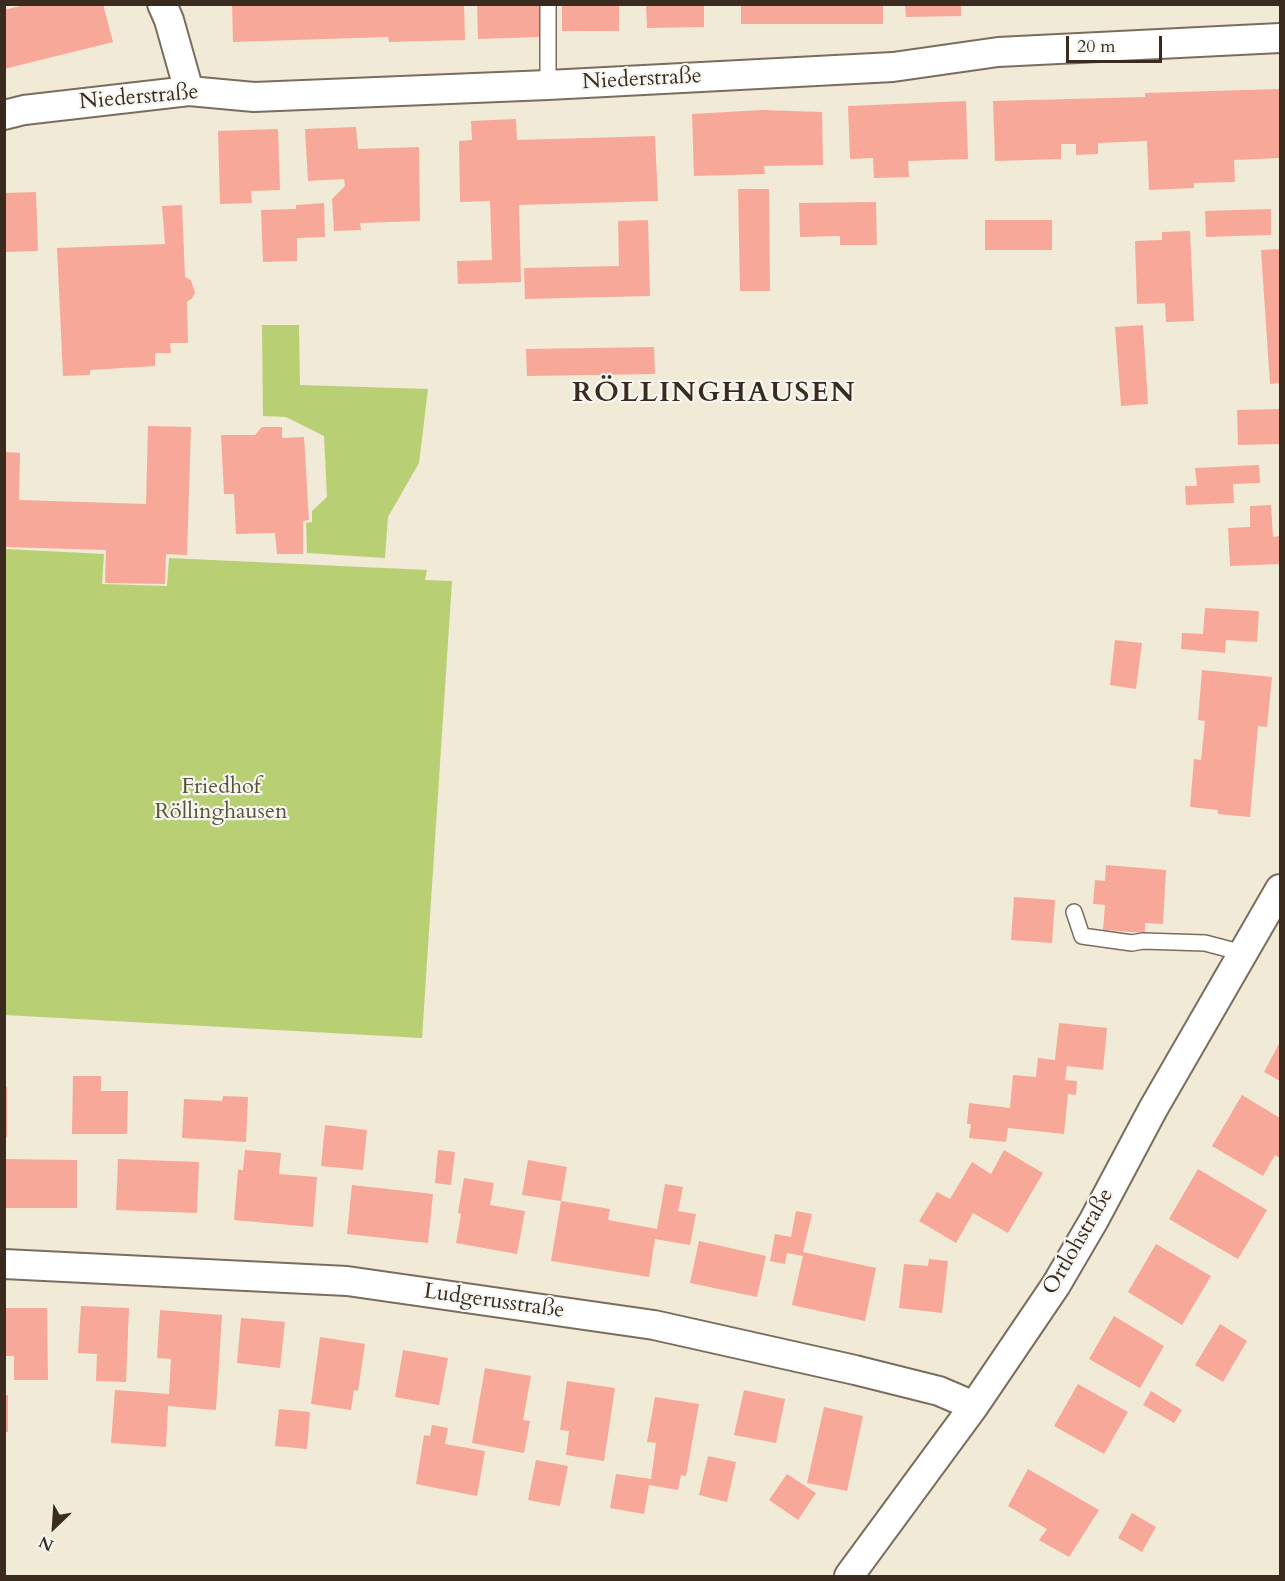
<!DOCTYPE html>
<html>
<head>
<meta charset="utf-8">
<style>
  body { margin:0 }
  #map { position:relative; width:1285px; height:1581px; overflow:hidden; background:#f1ead6; font-family:Cardo,serif }
  canvas { display:block }
  .frame { position:absolute; inset:0; border:6px solid #3b2a1e; pointer-events:none }
  .north { position:absolute; left:24px; top:1497px; width:60px; height:60px; -webkit-text-stroke:4px #f6f6f2; paint-order:stroke; rotate:205deg; font-size:16px; font-weight:700; line-height:24px; text-align:center; color:#3b2a1e }
  .north::after { content:''; display:block; margin:auto; width:21px; height:27px; background:#3b2a1e; clip-path:polygon(50% 0,100% 100%,50% 72%,0 100%) }
  .scale { position:absolute; left:1066px; top:36px; width:96px; height:27px; box-sizing:border-box; border:3px solid #3b2a1e; border-top:0; padding-left:8px; font-size:18px; line-height:21px; white-space:nowrap; color:#3b2a1e; -webkit-text-stroke:4px #f6f6f2; paint-order:stroke }
</style>
</head>
<body>
<div id="map">
<canvas width="1285" height="1581"></canvas>
<div class="frame"></div>
<div class="north">N</div>
<div class="scale">20 m</div>
</div>
<script>
const c = document.querySelector('canvas').getContext('2d');
c.lineJoin = 'round';
function fill(path, color) {
  c.fillStyle = color;
  c.fill(path, 'evenodd');
}
function stroke(path, color, width, dash) {
  c.strokeStyle = color;
  c.lineWidth = width;
  c.lineCap = dash ? 'butt' : 'round';
  c.setLineDash(dash || []);
  c.stroke(path);
}
function label(font, color, halo, rows, align = 'center') {
  c.font = font + ' Cardo,serif';
  c.lineWidth = 4.5;
  c.setLineDash([]);
  c.textBaseline = 'middle';
  c.strokeStyle = halo;
  c.fillStyle = color;
  for (const [text, x, y, turn = 0] of rows) {
    c.save();
    c.translate(x, y);
    c.rotate((+turn || 0) * Math.PI / 180);
    c.textAlign = isNaN(turn) ? turn : align;
    if (halo) c.strokeText(text, 0, 0);
    c.fillText(text, 0, 0);
    c.restore();
  }
}
fill(new Path2D(`
  M 262,325 L 299,325 L 300,385 L 428,389 L 419,463 L 388,517 L 385,558 L 307,553 L 306,523 L 312,522 L 312,511 L 327,497 L 324,436 L 286,417 L 263,416 Z
  M 5,549 L 104,554 L 102,584 L 167,586 L 169,558 L 427,570 L 425,580 L 452,581 L 422,1038 L 5,1015 Z`), '#b9cf74');
fill(new Path2D(`
  M 28,4 L 103,4 L 113,42 L 4,69 L 4,10 Z
  M 232,4 L 464,4 L 465,40 L 389,42 L 388,37 L 233,42 Z
  M 477,4 L 539,4 L 540,37 L 478,39 Z
  M 562,4 L 619,4 L 619,31 L 562,31 Z
  M 646,4 L 704,4 L 704,27 L 647,28 Z
  M 741,4 L 883,4 L 883,24 L 741,24 Z
  M 905,4 L 961,4 L 961,16 L 906,17 Z
  M 1280,89 L 1280,158 L 1234,160 L 1235,182 L 1194,183 L 1194,188 L 1149,190 L 1147,141 L 1098,143 L 1098,154 L 1076,155 L 1076,144 L 1061,144 L 1061,159 L 995,161 L 993,101 L 1145,97 L 1145,93 Z
  M 966,101 L 968,159 L 908,161 L 909,177 L 874,178 L 873,158 L 850,159 L 848,106 Z
  M 762,110 L 822,112 L 823,165 L 764,166 L 765,174 L 694,176 L 692,114 Z
  M 516,119 L 517,140 L 655,136 L 658,201 L 519,205 L 521,282 L 458,284 L 457,261 L 492,260 L 490,201 L 460,202 L 459,141 L 472,140 L 471,121 Z
  M 356,127 L 358,149 L 419,147 L 420,221 L 360,223 L 361,230 L 334,231 L 332,199 L 345,186 L 344,179 L 308,181 L 305,129 Z
  M 278,129 L 280,190 L 251,191 L 252,203 L 220,204 L 218,131 Z
  M 738,189 L 769,189 L 770,291 L 740,291 Z
  M 36,192 L 38,251 L 4,252 L 4,193 Z
  M 876,202 L 877,245 L 840,245 L 840,236 L 800,237 L 799,203 Z
  M 324,203 L 325,237 L 297,238 L 297,261 L 263,262 L 261,210 L 296,209 L 296,205 Z
  M 182,205 L 185,277 L 191,280 L 195,293 L 192,298 L 187,302 L 188,343 L 170,343 L 171,353 L 155,353 L 155,366 L 90,370 L 90,375 L 63,376 L 57,248 L 165,244 L 162,206 Z
  M 1271,209 L 1271,235 L 1206,237 L 1205,211 Z
  M 648,220 L 650,296 L 525,299 L 524,268 L 619,266 L 618,221 Z
  M 985,220 L 1052,220 L 1052,250 L 985,250 Z
  M 1190,231 L 1194,321 L 1166,322 L 1165,303 L 1137,304 L 1135,241 L 1162,240 L 1162,232 Z
  M 1280,249 L 1280,383 L 1270,384 L 1261,250 Z
  M 1143,325 L 1148,404 L 1121,406 L 1115,327 Z
  M 654,347 L 655,374 L 527,376 L 526,349 Z
  M 1280,409 L 1280,444 L 1238,445 L 1237,410 Z
  M 148,426 L 191,427 L 187,555 L 166,554 L 165,584 L 105,583 L 106,550 L 4,547 L 4,452 L 20,453 L 19,500 L 146,504 Z
  M 262,427 L 282,427 L 282,438 L 304,437 L 309,520 L 303,521 L 303,554 L 277,554 L 275,533 L 236,534 L 234,494 L 224,494 L 221,435 L 255,435 Z
  M 1259,465 L 1260,483 L 1233,484 L 1234,503 L 1186,505 L 1185,486 L 1197,486 L 1195,468 Z
  M 1271,505 L 1273,537 L 1280,536 L 1280,564 L 1230,566 L 1228,528 L 1250,527 L 1250,506 Z
  M 1205,608 L 1259,611 L 1257,642 L 1226,640 L 1225,653 L 1181,649 L 1182,633 L 1203,634 Z
  M 1115,640 L 1142,643 L 1136,689 L 1110,685 Z
  M 1202,670 L 1272,677 L 1267,727 L 1258,726 L 1250,817 L 1218,814 L 1218,810 L 1190,807 L 1194,759 L 1201,760 L 1205,721 L 1198,720 Z
  M 1106,865 L 1166,870 L 1163,924 L 1145,923 L 1145,933 L 1103,930 L 1105,905 L 1093,904 L 1095,880 L 1105,881 Z
  M 1014,897 L 1055,900 L 1052,943 L 1011,940 Z
  M 1059,1023 L 1107,1028 L 1103,1070 L 1067,1066 L 1065,1080 L 1077,1081 L 1076,1095 L 1068,1094 L 1064,1134 L 1008,1128 L 1006,1142 L 969,1138 L 971,1124 L 967,1124 L 969,1103 L 1010,1108 L 1013,1075 L 1036,1077 L 1038,1058 L 1055,1060 Z
  M 1280,1042 L 1280,1081 L 1264,1072 Z
  M 73,1076 L 101,1076 L 101,1091 L 128,1091 L 127,1134 L 72,1134 Z
  M 4,1087 L 7,1087 L 7,1137 L 4,1137 Z
  M 1242,1095 L 1280,1118 L 1280,1158 L 1275,1155 L 1263,1176 L 1212,1146 Z
  M 223,1096 L 248,1097 L 246,1142 L 182,1138 L 184,1099 L 222,1101 Z
  M 325,1125 L 367,1130 L 363,1170 L 321,1166 Z
  M 245,1150 L 281,1153 L 279,1174 L 317,1177 L 313,1227 L 234,1220 L 238,1170 L 243,1170 Z
  M 438,1150 L 455,1152 L 451,1185 L 435,1183 Z
  M 1004,1150 L 1043,1173 L 1008,1233 L 973,1213 L 956,1243 L 919,1221 L 937,1192 L 950,1199 L 972,1162 L 991,1174 Z
  M 4,1159 L 77,1160 L 77,1208 L 4,1208 Z
  M 118,1159 L 199,1162 L 197,1213 L 116,1210 Z
  M 528,1160 L 567,1167 L 561,1201 L 522,1195 Z
  M 1198,1169 L 1267,1210 L 1238,1259 L 1169,1219 Z
  M 464,1178 L 494,1183 L 490,1205 L 525,1211 L 517,1254 L 456,1243 L 461,1214 L 458,1213 Z
  M 665,1184 L 683,1187 L 678,1211 L 696,1214 L 690,1245 L 655,1239 L 649,1277 L 551,1261 L 561,1201 L 610,1209 L 608,1220 L 657,1229 Z
  M 352,1185 L 433,1194 L 428,1243 L 347,1234 Z
  M 796,1211 L 812,1214 L 803,1252 L 876,1268 L 865,1321 L 792,1305 L 803,1256 L 787,1253 L 785,1264 L 770,1261 L 775,1234 L 791,1237 Z
  M 699,1241 L 766,1256 L 757,1297 L 690,1283 Z
  M 1156,1244 L 1211,1276 L 1182,1325 L 1128,1292 Z
  M 929,1259 L 948,1261 L 942,1313 L 899,1308 L 904,1264 L 928,1266 Z
  M 81,1306 L 129,1308 L 126,1382 L 96,1381 L 97,1354 L 78,1353 Z
  M 4,1308 L 47,1308 L 48,1380 L 14,1380 L 14,1356 L 4,1356 Z
  M 160,1310 L 222,1315 L 216,1410 L 168,1406 L 166,1447 L 111,1443 L 115,1390 L 169,1394 L 171,1359 L 157,1358 Z
  M 1114,1316 L 1164,1346 L 1140,1388 L 1089,1359 Z
  M 241,1318 L 285,1322 L 280,1368 L 237,1363 Z
  M 1220,1324 L 1247,1341 L 1223,1382 L 1195,1365 Z
  M 320,1337 L 365,1344 L 358,1391 L 354,1390 L 351,1410 L 311,1404 Z
  M 403,1350 L 448,1358 L 439,1405 L 395,1397 Z
  M 485,1368 L 531,1376 L 523,1420 L 530,1421 L 524,1453 L 472,1443 Z
  M 567,1381 L 615,1388 L 604,1461 L 566,1455 L 569,1431 L 560,1430 Z
  M 1078,1384 L 1128,1412 L 1104,1454 L 1054,1426 Z
  M 744,1390 L 785,1399 L 776,1443 L 734,1435 Z
  M 1151,1391 L 1182,1410 L 1174,1423 L 1143,1405 Z
  M 4,1395 L 8,1395 L 8,1432 L 4,1432 Z
  M 655,1397 L 699,1404 L 686,1476 L 681,1475 L 678,1490 L 649,1485 L 644,1514 L 610,1508 L 616,1474 L 651,1479 L 656,1443 L 647,1442 Z
  M 824,1407 L 863,1416 L 847,1491 L 807,1483 Z
  M 279,1409 L 310,1412 L 307,1449 L 275,1446 Z
  M 432,1425 L 448,1428 L 445,1444 L 485,1451 L 477,1496 L 416,1484 L 424,1435 L 430,1436 Z
  M 708,1456 L 736,1462 L 727,1502 L 699,1495 Z
  M 536,1460 L 568,1466 L 560,1506 L 528,1500 Z
  M 1028,1469 L 1099,1510 L 1069,1557 L 1039,1540 L 1047,1529 L 1008,1506 Z
  M 787,1474 L 816,1493 L 798,1520 L 769,1500 Z
  M 1132,1513 L 1156,1527 L 1142,1552 L 1118,1538 Z`), '#f8a898');
const service = new Path2D(`
  M 548,85 L 548,4
  M 1074,912 L 1082,936 L 1132,943 L 1143,941 L 1205,943 L 1243,953`);
const minor = new Path2D(`
  M 162,4 L 169,20 L 189,91
  M 4,115 L 24,110 L 189,91 L 254,97 L 548,85 L 893,67 L 998,52 L 1280,38
  M 4,1264 L 347,1281 L 654,1325 L 855,1370 L 939,1391 L 974,1406
  M 849,1576 L 974,1406 L 1056,1285 L 1094,1220 L 1153,1109 L 1280,889`);
stroke(service, '#7b6d5e', 18);
stroke(minor, '#7b6d5e', 32);
stroke(service, '#fff', 15);
stroke(minor, '#fff', 28);
label('22px', '#3b2a1e', '#f6f6f2', [
  ["Niederstraße",642,80,-3],
  ["Niederstraße",139,98,-5],
  ["Ortlohstraße",1079,1242,-60],
  ["Ludgerusstraße",494,1302,8]
]);
label('22px', '#5a5334', '#f6f6f2', [
  ["Friedhof",221,788],
  ["Röllinghausen",221,813]
]);
c.letterSpacing = '1.5px';
label('bold 28px', '#3b2a1e', '#f6f6f2', [
  ["RÖLLINGHAUSEN",714,395]
]);
c.letterSpacing = '0px';
</script>
</body>
</html>
